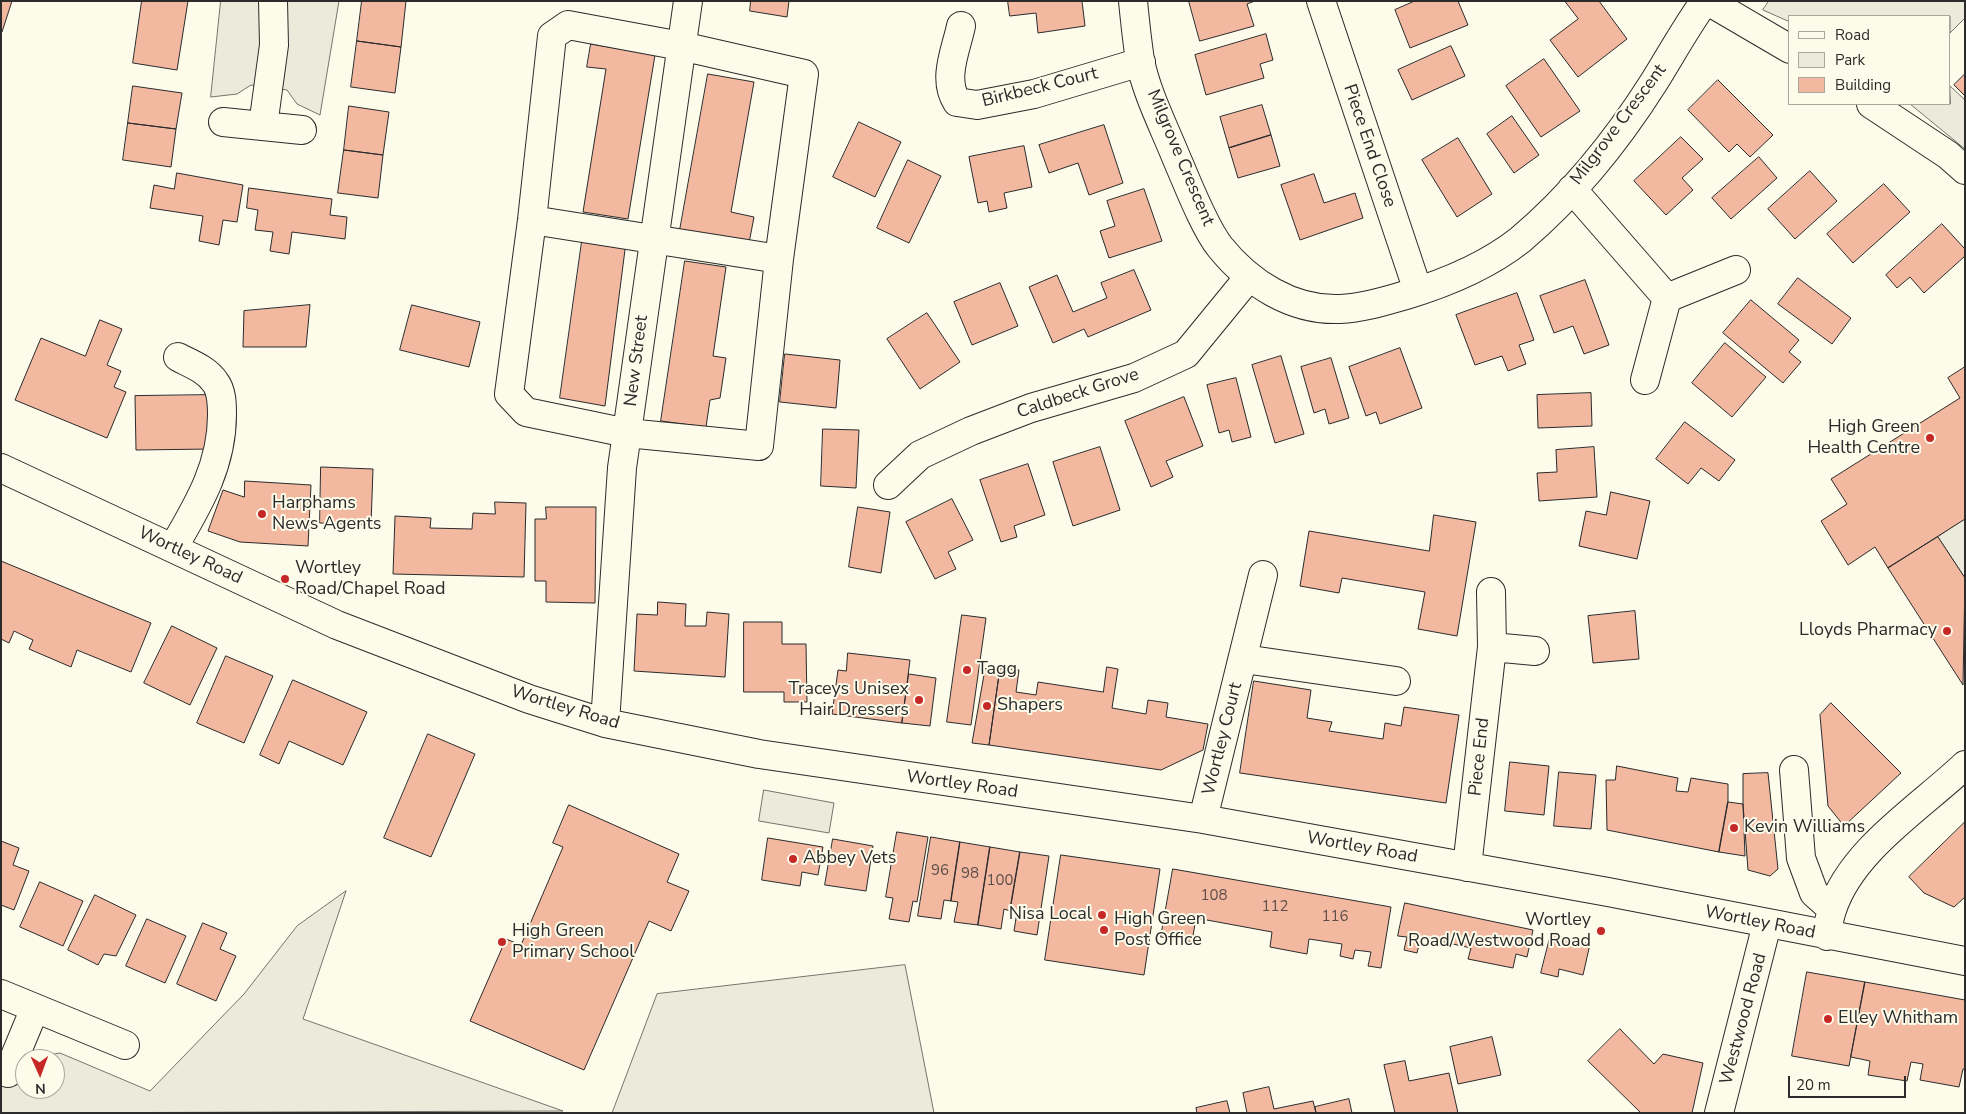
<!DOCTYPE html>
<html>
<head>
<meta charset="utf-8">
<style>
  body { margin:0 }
  #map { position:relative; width:1966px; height:1114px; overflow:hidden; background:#fdfbea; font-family:"Nunito Sans",sans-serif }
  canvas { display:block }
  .frame { position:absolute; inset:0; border:2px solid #2b2b2b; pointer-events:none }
  .legend { position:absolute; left:1788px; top:15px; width:162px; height:90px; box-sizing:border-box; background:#fdfbea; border:1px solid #a9a89e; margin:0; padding:6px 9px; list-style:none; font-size:15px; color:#2b2b2b }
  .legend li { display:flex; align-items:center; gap:10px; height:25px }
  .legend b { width:25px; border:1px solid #a9a89e }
  .north { position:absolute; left:15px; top:1049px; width:50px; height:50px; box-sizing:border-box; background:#fdfbea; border:1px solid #a9a89e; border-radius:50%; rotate:178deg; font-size:14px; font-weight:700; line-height:20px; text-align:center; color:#2b2b2b }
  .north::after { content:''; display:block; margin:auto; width:18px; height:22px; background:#c62828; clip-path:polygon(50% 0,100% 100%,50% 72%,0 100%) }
  .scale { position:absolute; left:1788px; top:1076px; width:118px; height:22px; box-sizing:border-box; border:2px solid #2b2b2b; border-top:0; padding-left:6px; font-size:15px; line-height:18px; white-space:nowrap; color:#2b2b2b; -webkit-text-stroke:4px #fdfbea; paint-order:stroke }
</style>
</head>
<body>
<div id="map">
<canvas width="1966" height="1114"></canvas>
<div class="frame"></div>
<ul class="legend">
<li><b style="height:6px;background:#fdfbea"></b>Road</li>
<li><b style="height:14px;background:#ecebdb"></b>Park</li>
<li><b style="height:14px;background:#f2b8a0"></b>Building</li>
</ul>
<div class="north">N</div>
<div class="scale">20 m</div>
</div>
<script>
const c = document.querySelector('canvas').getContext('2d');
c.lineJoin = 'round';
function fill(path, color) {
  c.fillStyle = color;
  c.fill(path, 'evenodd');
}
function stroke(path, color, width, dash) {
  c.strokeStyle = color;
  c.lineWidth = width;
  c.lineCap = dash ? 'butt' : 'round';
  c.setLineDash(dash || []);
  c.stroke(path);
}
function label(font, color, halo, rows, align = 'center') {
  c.font = font + ' "Nunito Sans",sans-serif';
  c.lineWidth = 4;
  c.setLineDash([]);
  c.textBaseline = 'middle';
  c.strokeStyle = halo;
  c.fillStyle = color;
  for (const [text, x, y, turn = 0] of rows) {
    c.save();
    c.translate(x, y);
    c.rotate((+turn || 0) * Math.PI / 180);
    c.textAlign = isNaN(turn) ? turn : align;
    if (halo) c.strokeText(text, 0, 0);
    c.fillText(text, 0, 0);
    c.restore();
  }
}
const green = new Path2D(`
  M 221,1 L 339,1 L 320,115 L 297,104 L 287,90 L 251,85 L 237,94 L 211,97 Z
  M 1769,1 L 1965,1 L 1965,18 L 1950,33 L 1950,16 L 1790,16 L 1790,22 L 1763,10 Z
  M 1950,86 L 1965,100 L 1965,149 L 1910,104 L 1950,104 Z
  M 346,891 L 303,1019 L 563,1111 L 1,1113 L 1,1075 L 25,1085 L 25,1089 L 55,1089 L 55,1059 L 42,1059 L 43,1056 L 60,1053 L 150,1091 L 244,994 L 297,926 Z
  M 905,965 L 934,1113 L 612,1113 L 657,994 Z`);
fill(green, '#ecebdb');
stroke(green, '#74746e', 1);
const parking = new Path2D(`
  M 1965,519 L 1965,578 L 1938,537 Z
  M 764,790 L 834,803 L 829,833 L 759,821 Z`);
fill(parking, '#eceadb');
stroke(parking, '#74746e', 1);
const building = new Path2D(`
  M 1,1 L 12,1 L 2,32 L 1,32 Z
  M 142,1 L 188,1 L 177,70 L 133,63 Z
  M 362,1 L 406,1 L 401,47 L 357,41 Z
  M 751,1 L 789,1 L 787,17 L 750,11 Z
  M 1008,1 L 1082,1 L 1085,26 L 1038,33 L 1036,13 L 1010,16 Z
  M 1189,1 L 1255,1 L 1247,4 L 1254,26 L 1200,41 Z
  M 1415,1 L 1458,1 L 1468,25 L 1410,48 L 1395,10 Z
  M 1565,1 L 1599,1 L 1627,39 L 1578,77 L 1550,40 L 1578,19 Z
  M 1266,34 L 1273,60 L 1260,64 L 1264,78 L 1206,95 L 1195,55 Z
  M 357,41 L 401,47 L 395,93 L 351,87 Z
  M 591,44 L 655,55 L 628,219 L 583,212 L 606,69 L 587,67 Z
  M 1451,46 L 1465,76 L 1412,100 L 1398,70 Z
  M 1544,59 L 1580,111 L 1541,137 L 1506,86 Z
  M 708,74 L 754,82 L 731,212 L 754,217 L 749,243 L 680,230 Z
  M 1965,74 L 1965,96 L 1954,85 Z
  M 1718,80 L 1773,135 L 1750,157 L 1737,144 L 1729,152 L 1688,110 Z
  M 133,86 L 182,93 L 176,129 L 128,123 Z
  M 1262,105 L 1271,135 L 1229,148 L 1220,117 Z
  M 349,106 L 389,112 L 383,155 L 344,150 Z
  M 1512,116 L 1539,155 L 1514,173 L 1487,134 Z
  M 859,122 L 901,142 L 875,197 L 833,177 Z
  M 128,123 L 176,129 L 171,167 L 123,160 Z
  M 1104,125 L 1123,183 L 1089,195 L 1078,163 L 1049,173 L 1039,145 Z
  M 1271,135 L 1280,166 L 1238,178 L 1229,148 Z
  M 1681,137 L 1703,159 L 1682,178 L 1693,190 L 1666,215 L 1634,181 Z
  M 1458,138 L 1492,194 L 1457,217 L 1422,160 Z
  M 1024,146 L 1032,187 L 1004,193 L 1007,208 L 989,212 L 987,201 L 978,203 L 969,157 Z
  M 344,150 L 383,155 L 378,198 L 338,193 Z
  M 1759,157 L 1777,178 L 1731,219 L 1712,198 Z
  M 908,160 L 941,176 L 909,243 L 877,228 Z
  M 1810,171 L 1837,201 L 1795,239 L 1768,209 Z
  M 177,173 L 243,185 L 237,222 L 223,220 L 219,245 L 199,241 L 203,216 L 150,208 L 154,185 L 174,189 Z
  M 1314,174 L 1324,203 L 1355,193 L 1363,218 L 1300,240 L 1281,185 Z
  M 1884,184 L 1910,212 L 1853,263 L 1827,234 Z
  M 249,188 L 332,199 L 330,215 L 347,217 L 345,239 L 292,232 L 289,254 L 270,251 L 273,232 L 255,230 L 258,210 L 247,208 Z
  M 1144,189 L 1162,241 L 1109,258 L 1100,231 L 1115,226 L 1107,201 Z
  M 1942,224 L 1965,249 L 1965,256 L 1924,293 L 1910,277 L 1897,288 L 1886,275 Z
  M 584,227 L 627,234 L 605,406 L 560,398 Z
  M 685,261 L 726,267 L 713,356 L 726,358 L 720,398 L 710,400 L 706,427 L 661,421 Z
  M 1134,270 L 1151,310 L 1088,337 L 1084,329 L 1053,343 L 1029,287 L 1057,275 L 1073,312 L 1107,298 L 1101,283 Z
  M 1798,278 L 1851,318 L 1832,344 L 1778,304 Z
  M 1585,280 L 1609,345 L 1584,354 L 1573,326 L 1554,333 L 1540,296 Z
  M 1000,283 L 1018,326 L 972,345 L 954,302 Z
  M 1517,293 L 1534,340 L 1519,345 L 1526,364 L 1508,371 L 1502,356 L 1475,365 L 1456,315 Z
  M 1751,300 L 1799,340 L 1789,352 L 1801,362 L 1783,383 L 1723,333 Z
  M 310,305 L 306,347 L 243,347 L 244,311 Z
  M 412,305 L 480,322 L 469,367 L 400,350 Z
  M 927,313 L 960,362 L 920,389 L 887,339 Z
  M 100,320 L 122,329 L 107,365 L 121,371 L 114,387 L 126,392 L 107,438 L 15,400 L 41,338 L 85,356 Z
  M 1725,343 L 1766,377 L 1732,417 L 1692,383 Z
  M 1400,348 L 1422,408 L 1380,424 L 1376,412 L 1366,416 L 1349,367 Z
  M 785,354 L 840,360 L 836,408 L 780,402 Z
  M 1281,356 L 1304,434 L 1275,443 L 1252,365 Z
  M 1331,358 L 1349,418 L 1329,424 L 1325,409 L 1314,413 L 1301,367 Z
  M 1965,367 L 1965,519 L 1888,568 L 1875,547 L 1848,565 L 1821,521 L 1847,504 L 1831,479 L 1960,398 L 1948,378 Z
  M 1236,378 L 1251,437 L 1232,442 L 1229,430 L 1219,433 L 1207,385 Z
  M 1591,393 L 1592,426 L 1538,428 L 1537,395 Z
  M 211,395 L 212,449 L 136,450 L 135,396 Z
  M 1184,397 L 1203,446 L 1166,461 L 1173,477 L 1151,487 L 1125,421 Z
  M 1685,422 L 1735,460 L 1719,481 L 1701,468 L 1688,484 L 1656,459 Z
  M 823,429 L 859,430 L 856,488 L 821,486 Z
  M 1100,447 L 1120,510 L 1073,526 L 1053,462 Z
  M 1594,447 L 1597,497 L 1539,501 L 1537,473 L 1557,472 L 1556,450 Z
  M 1028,464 L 1045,515 L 1014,526 L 1017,537 L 1001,542 L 980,480 Z
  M 321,467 L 373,469 L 371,525 L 320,523 Z
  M 245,481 L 311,485 L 308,546 L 240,542 L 208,531 L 223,490 L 244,497 Z
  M 1611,492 L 1650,501 L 1637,559 L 1579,546 L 1586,511 L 1606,515 Z
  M 952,499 L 973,540 L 948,552 L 956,569 L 935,579 L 906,522 Z
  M 495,502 L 526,503 L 524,577 L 393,574 L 395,516 L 431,518 L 430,528 L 472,529 L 473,513 L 495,514 Z
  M 546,507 L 596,507 L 595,603 L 546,602 L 546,581 L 535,581 L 535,519 L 546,519 Z
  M 858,507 L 890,512 L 881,573 L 849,567 Z
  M 1434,515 L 1476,522 L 1457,636 L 1418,629 L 1425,592 L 1342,578 L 1339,593 L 1300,586 L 1309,531 L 1429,551 Z
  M 1938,537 L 1965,578 L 1963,685 L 1888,568 Z
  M 1,561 L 151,623 L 131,672 L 77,650 L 71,667 L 29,649 L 33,640 L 14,631 L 9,643 L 1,639 Z
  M 658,602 L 686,604 L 685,626 L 706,626 L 707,612 L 729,614 L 725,677 L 634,671 L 637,614 L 657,615 Z
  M 1635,611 L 1639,659 L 1593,663 L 1588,616 Z
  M 962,615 L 986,618 L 971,725 L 947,722 Z
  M 744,622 L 782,622 L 782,644 L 806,644 L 807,702 L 784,702 L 784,692 L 744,692 Z
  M 172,626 L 217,648 L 190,705 L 144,683 Z
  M 848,653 L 910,660 L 902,723 L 832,714 L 838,670 L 846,671 Z
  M 226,656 L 273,676 L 244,743 L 197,723 Z
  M 1107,667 L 1118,669 L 1112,708 L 1146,714 L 1148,700 L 1168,703 L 1166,717 L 1208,724 L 1203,750 L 1161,770 L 989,745 L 1000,668 L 1019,670 L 1016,692 L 1036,695 L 1038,682 L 1103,692 Z
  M 1000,668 L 989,745 L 972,743 L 985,669 Z
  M 909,674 L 936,678 L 930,726 L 902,723 Z
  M 293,680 L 367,712 L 343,765 L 289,741 L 279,764 L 260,755 Z
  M 1254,681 L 1311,690 L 1307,718 L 1332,722 L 1329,731 L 1383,739 L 1385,723 L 1401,726 L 1404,707 L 1459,715 L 1446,803 L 1240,773 Z
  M 1831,703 L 1901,773 L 1844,826 L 1828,806 L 1820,715 Z
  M 428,734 L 475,754 L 431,857 L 384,838 Z
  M 1510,762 L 1549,766 L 1544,815 L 1505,811 Z
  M 1617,766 L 1678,778 L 1676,791 L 1688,792 L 1691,778 L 1728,784 L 1728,802 L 1719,852 L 1607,830 L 1606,780 L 1615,780 Z
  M 1559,772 L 1596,775 L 1591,829 L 1554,826 Z
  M 1768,773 L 1778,869 L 1770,876 L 1748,870 L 1743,804 L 1743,774 Z
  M 1728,802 L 1743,804 L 1745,856 L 1719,852 Z
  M 569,805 L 679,854 L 667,882 L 689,891 L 671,931 L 649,921 L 584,1070 L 470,1021 L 506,939 L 521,945 L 563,847 L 553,843 Z
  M 1965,822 L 1965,897 L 1954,907 L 1924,893 L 1909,877 Z
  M 897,832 L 928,837 L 917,902 L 913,901 L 909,922 L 889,919 L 893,898 L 886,897 Z
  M 931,837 L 960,842 L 951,901 L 944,900 L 941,919 L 918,916 Z
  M 768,838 L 823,847 L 818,875 L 802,872 L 800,886 L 762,880 Z
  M 833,839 L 873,846 L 866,891 L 825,885 Z
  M 1,841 L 19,848 L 13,865 L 29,871 L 14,910 L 1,905 Z
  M 960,842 L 990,847 L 978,925 L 954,922 L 958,902 L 951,901 Z
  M 990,847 L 1020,852 L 1010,911 L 1004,909 L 1001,929 L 978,925 Z
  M 1020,852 L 1049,856 L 1037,935 L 1014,931 L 1017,912 L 1010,911 Z
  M 1061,855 L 1160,869 L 1144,975 L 1045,960 Z
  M 1173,869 L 1391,907 L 1381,968 L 1368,966 L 1371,952 L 1355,950 L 1353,959 L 1340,956 L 1342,944 L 1309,939 L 1307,954 L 1270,947 L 1272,932 L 1196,918 L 1192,942 L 1161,937 Z
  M 40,882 L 83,901 L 63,946 L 20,927 Z
  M 95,895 L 136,915 L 116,956 L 104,954 L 98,965 L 68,950 Z
  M 1405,903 L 1533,930 L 1527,957 L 1516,954 L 1513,968 L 1468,959 L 1471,948 L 1421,937 L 1417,953 L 1404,950 L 1407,937 L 1398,936 Z
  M 147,919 L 186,936 L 165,983 L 126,966 Z
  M 203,923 L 227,933 L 220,949 L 236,956 L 216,1001 L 177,984 Z
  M 1551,934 L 1590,944 L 1583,975 L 1559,969 L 1558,977 L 1541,973 Z
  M 1807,972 L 1865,982 L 1849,1066 L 1792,1056 Z
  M 1865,982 L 1965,1000 L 1965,1069 L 1963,1069 L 1959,1087 L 1920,1080 L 1923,1064 L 1911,1062 L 1907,1081 L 1868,1075 L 1870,1061 L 1851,1057 Z
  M 1620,1029 L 1654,1064 L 1663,1054 L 1703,1063 L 1692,1113 L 1641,1113 L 1588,1061 Z
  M 1492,1037 L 1501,1075 L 1458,1084 L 1450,1047 Z
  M 1405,1061 L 1409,1081 L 1449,1073 L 1458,1113 L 1395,1113 L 1384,1065 Z
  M 1269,1087 L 1274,1109 L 1313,1101 L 1316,1113 L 1247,1113 L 1243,1093 Z
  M 1349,1099 L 1352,1113 L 1316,1113 L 1315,1107 Z
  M 1227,1101 L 1230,1113 L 1197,1113 L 1196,1108 Z`);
fill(building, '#f2b8a0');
stroke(building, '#2b2b2b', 1);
const minor = new Path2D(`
  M 1133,1 C 1135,21 1137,41 1140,60 C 1146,92 1164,127 1176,157 C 1187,182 1204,227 1220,247 C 1249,283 1292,311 1340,309 C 1363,308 1385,301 1406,295 C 1446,283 1487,266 1520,240 C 1572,196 1618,139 1654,82 C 1671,55 1686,27 1705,1
  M 1321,1 L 1418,291
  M 1708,1 L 1790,49
  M 568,25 L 681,46 L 804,74 L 779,259 L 759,446 L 627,433 L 526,412 L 509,394 L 532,220 L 552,36 Z
  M 961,26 C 956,50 942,79 957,102 L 977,105 L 1034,94 L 1141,62
  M 1871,104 L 1948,155 L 1965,170
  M 223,122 L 302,130
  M 263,126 L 274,45 L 273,1
  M 1572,189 L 1667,298 L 1736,270
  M 532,220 L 779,259
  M 1645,380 L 1667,298
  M 1,468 L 337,625 L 529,699 L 605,723 L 759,754 L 1203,819 L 1608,892 L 1965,961
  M 888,485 L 920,455 L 971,431 L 1031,408 L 1134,378 L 1186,354 L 1249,277
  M 173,548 C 198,505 222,466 222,415 C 222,404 222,391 215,382 C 206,369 191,364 178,357
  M 1492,647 L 1535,651
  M 1244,659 L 1396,681
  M 605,723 L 622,468 L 688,1
  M 1794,770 L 1801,858 L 1814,893 L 1832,909
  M 1203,819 L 1263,575
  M 1467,867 L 1492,647 L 1491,592
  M 1827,936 C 1828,927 1829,918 1832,910 C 1851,850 1921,807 1965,765
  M 1,994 L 125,1045
  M 8,1073 L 35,1008
  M 1719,1113 L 1767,924`);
stroke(minor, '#2b2b2b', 30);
stroke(minor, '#fdfbea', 28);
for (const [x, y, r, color] of [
  [1930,438,5,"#c62828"],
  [262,514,5,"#c62828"],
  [285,579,5,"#c62828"],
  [1947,631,5,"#c62828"],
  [967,670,5,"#c62828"],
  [919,700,5,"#c62828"],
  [987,706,5,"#c62828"],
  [1734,828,5,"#c62828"],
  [793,859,5,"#c62828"],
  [1102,915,5,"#c62828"],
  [1104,930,5,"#c62828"],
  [1601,931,5,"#c62828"],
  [502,942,5,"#c62828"],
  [1828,1019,5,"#c62828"]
]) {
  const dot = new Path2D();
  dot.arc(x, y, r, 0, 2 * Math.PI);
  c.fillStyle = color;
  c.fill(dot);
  stroke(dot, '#fdfbea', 2);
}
label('15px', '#5d4e48', null, [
  ["96",940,871],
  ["98",970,874],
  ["100",1000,881],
  ["108",1214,896],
  ["112",1275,907],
  ["116",1335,917]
]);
label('18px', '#2b2b2b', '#fdfbea', [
  ["Birkbeck Court",1040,88,-14],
  ["Milgrove Crescent",1619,125,-53],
  ["Piece End Close",1369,146,71],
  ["Milgrove Crescent",1180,158,67],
  ["New Street",637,361,-83],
  ["Caldbeck Grove",1078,394,-18],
  ["Wortley Road",190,556,25],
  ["Wortley Road",565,708,17],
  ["Wortley Court",1223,739,-76],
  ["Piece End",1480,757,-84],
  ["Wortley Road",962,785,8],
  ["Wortley Road",1362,848,10],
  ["Wortley Road",1760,923,11],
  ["Westwood Road",1744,1019,-75]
]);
label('18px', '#2b2b2b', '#fdfbea', [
  ["High Green",1920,428,"right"],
  ["Health Centre",1920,449,"right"],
  ["Harphams",272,504],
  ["News Agents",272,525],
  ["Wortley",295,569],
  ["Road/Chapel Road",295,590],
  ["Lloyds Pharmacy",1937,631,"right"],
  ["Tagg",977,670],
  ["Traceys Unisex",909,690,"right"],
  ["Hair Dressers",909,711,"right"],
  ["Shapers",997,706],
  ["Kevin Williams",1744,828],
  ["Abbey Vets",803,859],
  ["Nisa Local",1092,915,"right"],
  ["High Green",1114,920],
  ["Post Office",1114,941],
  ["Wortley",1591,921,"right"],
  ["Road/Westwood Road",1591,942,"right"],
  ["High Green",512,932],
  ["Primary School",512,953],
  ["Elley Whitham",1838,1019]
], 'left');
</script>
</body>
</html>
